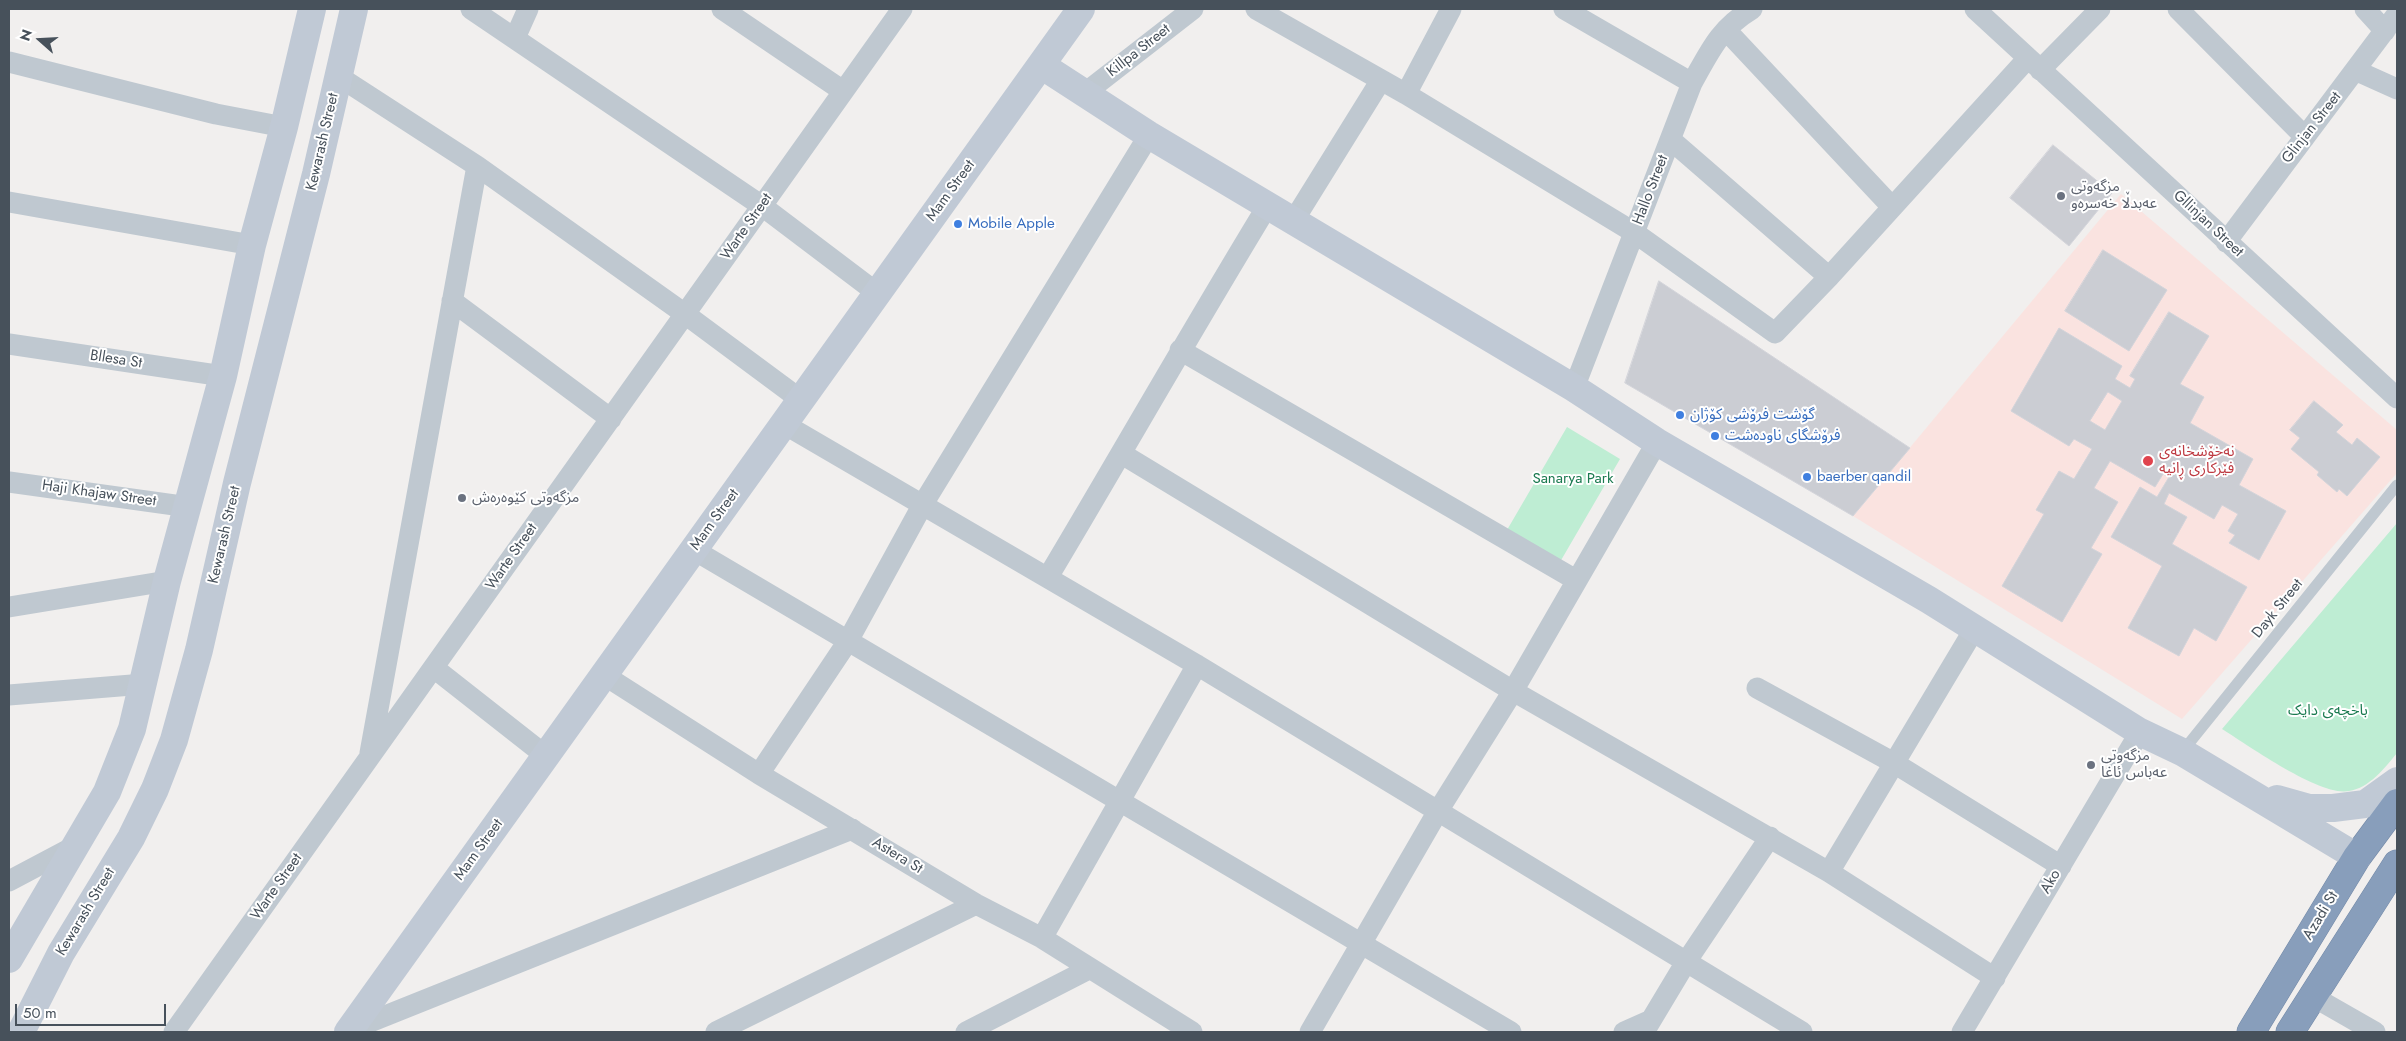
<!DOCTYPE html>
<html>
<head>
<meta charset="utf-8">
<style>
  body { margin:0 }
  #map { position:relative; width:2406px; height:1041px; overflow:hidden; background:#f1efee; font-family:Jost,sans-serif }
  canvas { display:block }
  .frame { position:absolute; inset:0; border:10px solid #47515b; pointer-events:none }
  .north { position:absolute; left:15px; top:15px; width:50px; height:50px; -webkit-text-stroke:4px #fff; paint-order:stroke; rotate:289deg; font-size:14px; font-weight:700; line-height:20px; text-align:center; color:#47515b }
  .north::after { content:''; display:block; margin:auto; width:18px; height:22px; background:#47515b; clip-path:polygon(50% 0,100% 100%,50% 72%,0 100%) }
  .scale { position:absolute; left:15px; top:1004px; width:151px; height:22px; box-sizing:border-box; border:2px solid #47515b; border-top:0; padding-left:6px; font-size:15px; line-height:18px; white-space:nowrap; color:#47515b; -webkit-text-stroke:4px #fff; paint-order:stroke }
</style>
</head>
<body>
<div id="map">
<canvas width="2406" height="1041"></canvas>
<div class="frame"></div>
<div class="north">N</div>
<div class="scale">50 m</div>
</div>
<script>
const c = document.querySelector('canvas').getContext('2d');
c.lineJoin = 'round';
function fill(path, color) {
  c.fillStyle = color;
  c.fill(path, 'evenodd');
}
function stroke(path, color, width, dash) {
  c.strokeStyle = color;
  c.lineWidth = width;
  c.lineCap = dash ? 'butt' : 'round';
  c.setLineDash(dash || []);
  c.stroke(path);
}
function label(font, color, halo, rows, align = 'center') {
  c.font = font + ' Jost,"Noto Sans Arabic",sans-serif';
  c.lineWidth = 4;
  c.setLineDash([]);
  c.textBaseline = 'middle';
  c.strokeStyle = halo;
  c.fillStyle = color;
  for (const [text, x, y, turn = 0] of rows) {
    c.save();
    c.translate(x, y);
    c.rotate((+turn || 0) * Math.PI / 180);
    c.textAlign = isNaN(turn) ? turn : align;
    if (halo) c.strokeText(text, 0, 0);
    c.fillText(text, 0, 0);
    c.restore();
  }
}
fill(new Path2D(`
  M 2121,194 L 2397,430 L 2397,473 L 2182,719 L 1853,516 Z`), '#fae3e0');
fill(new Path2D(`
  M 1567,427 L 1620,459 L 1560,562 L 1507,530 Z
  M 2397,523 L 2397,753 C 2385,768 2369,788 2349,791 C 2320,797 2248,745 2222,729 Z`), '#beedd3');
const building = new Path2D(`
  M 2053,145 L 2112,193 L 2069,246 L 2010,198 Z
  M 2103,250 L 2167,290 L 2129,351 L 2065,311 Z
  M 1659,281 L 1910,448 L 1853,516 L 1625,383 Z
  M 2169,312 L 2209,336 L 2180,384 L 2204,397 L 2190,423 L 2253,459 L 2239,485 L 2286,511 L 2259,560 L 2229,543 L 2235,535 L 2228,531 L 2238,514 L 2222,505 L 2214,519 L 2169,493 L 2164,504 L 2187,517 L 2172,544 L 2247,587 L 2216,641 L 2194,628 L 2179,656 L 2128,628 L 2162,566 L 2111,537 L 2140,487 L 2157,497 L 2169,477 L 2163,474 L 2155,487 L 2110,461 L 2094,488 L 2118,502 L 2091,548 L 2102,554 L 2062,622 L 2002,586 L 2044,514 L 2036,510 L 2059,471 L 2074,479 L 2092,449 L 2074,439 L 2069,446 L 2011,411 L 2059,328 L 2122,366 L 2115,379 L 2130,388 L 2135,379 L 2130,376 ZM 2108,392 L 2122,401 L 2105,430 L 2090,421 Z
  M 2314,401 L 2343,425 L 2336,432 L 2352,445 L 2357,438 L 2380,457 L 2347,496 L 2339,489 L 2337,492 L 2317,475 L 2319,472 L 2291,449 L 2300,438 L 2290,430 Z`);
fill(building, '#cbcdd3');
stroke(building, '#d3d4da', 1);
const highway = new Path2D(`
  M 2251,1032 L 2357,857 L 2397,803
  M 2290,1032 L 2397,864`);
stroke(highway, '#7389a7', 29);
stroke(new Path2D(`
  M 2182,752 L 2397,485`), '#bfc8d0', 11);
stroke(new Path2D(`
  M 471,9 L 762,206 L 877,293
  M 722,9 L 843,91
  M 1256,9 L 1406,94 L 1635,233 L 1775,333 L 1829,277 L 2028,58
  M 1564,9 L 1692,83
  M 1975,9 L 2397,398
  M 2178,9 L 2305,137
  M 2365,9 L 2385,31
  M 1726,30 L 1892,207
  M 515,38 L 528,9
  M 9,62 L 216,114 L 284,127
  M 2040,70 L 2100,9
  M 2357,71 L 2397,89
  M 338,76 L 477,166 L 685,314 L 801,400
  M 1085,93 L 1193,9
  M 1406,94 L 1451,9
  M 1671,140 L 1829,277
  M 9,202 L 252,245
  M 1294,220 L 1381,80
  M 2226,242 L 2397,14
  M 452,301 L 611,419
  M 9,344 L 223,376
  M 1180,350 L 1576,580
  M 1574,388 L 1692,83 C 1710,51 1719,29 1752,9
  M 784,424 L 1197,665 L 1802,1032
  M 1122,454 L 1513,691 L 1829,872 L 1995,978
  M 9,482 L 189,507
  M 694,550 L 1511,1032
  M 1048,577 C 1122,453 1193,328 1268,205
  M 9,607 L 167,581
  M 434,668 L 546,756
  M 604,675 L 759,774 L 976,904 L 1042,938 L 1192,1032
  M 1757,688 L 1894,763 L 2061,866
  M 9,695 L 144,684
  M 370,753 L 477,166
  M 759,774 L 848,641 L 923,504 L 1149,135
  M 1829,872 L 1975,628
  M 9,881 L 77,845
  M 1042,938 L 1197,665
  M 2312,996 L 2375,1032
  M 350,1030 L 852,829
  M 174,1032 L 902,9
  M 716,1032 L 976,904
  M 966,1032 L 1089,969
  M 1310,1032 L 1438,811 L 1513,691 L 1657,442
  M 1624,1032 L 1651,1020
  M 1644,1032 L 1686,962 L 1770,837
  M 1962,1032 L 2140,732`), '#bfc8d0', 21);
stroke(new Path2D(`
  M 1041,65 L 1149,135 L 1574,388 L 1657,442 L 1929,600 L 2140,732 L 2182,752 L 2357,857
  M 2277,799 L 2309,808 L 2333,808 L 2365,804 L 2397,781
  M 9,959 L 107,792 L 132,729 L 167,581 L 223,376 L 252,245 L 284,127 L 312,9
  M 21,1032 L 61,953 L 131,838 L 155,789 L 174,740 L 199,650 L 237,483 L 316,174 L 354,9
  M 348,1032 L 1081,9`), '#c0c9d5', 28);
stroke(highway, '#889ebb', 28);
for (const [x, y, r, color] of [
  [2061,196,5,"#6b7280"],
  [958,224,5,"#3f7fe0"],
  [1680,415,5,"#3f7fe0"],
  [1715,436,5,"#3f7fe0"],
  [2148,461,6,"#e0444e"],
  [1807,477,5,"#3f7fe0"],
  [462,498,5,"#6b7280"],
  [2091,765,5,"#6b7280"]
]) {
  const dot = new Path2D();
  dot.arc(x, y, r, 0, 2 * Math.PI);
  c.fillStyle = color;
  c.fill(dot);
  stroke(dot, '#fff', 2);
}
label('15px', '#47515b', '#fff', [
  ["Killpa Street",1139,51,-38],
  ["Glinjan Street",2312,128,-52],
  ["Kewarash Street",323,142,-77],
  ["Hallo Street",1651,190,-69],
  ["Mam Street",951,191,-54],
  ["Gllinjan Street",2208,224,43],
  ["Warte Street",747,227,-55],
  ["Bllesa St",116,360,9],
  ["‌Haji Khajaw Street",99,494,8],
  ["Mam Street",715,520,-54],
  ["Kewarash Street",225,535,-77],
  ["Warte Street",512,557,-55],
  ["Dayk Street",2278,609,-51],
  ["Mam Street",479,850,-54],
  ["Astera St",897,856,31],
  ["Ako",2051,882,-60],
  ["Warte Street",277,887,-55],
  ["Kewarash Street",86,912,-59],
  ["Azadi St",2321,916,-59]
]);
label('15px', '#5b616d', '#fff', [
  ["مزگەوتی",2071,187],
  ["عەبدڵا خەسرەو",2071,204],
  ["مزگەوتی کێوەرەش",472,498],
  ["مزگەوتی",2101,756],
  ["عەباس ئاغا",2101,773]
], 'left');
label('15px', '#366cbe', '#fff', [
  ["Mobile Apple",968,224],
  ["گۆشت فرۆشی کۆژان",1690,415],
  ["فرۆشگای ناوده‌شت",1725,436],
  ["baerber qandil",1817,477]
], 'left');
label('15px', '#be3a42', '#fff', [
  ["نەخۆشخانەی",2159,452],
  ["فێرکاری ڕانیە",2159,469]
], 'left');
label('15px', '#1b7a50', '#fff', [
  ["Sanarya Park",1573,479],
  ["باخچەی دایک",2328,711]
]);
</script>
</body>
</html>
